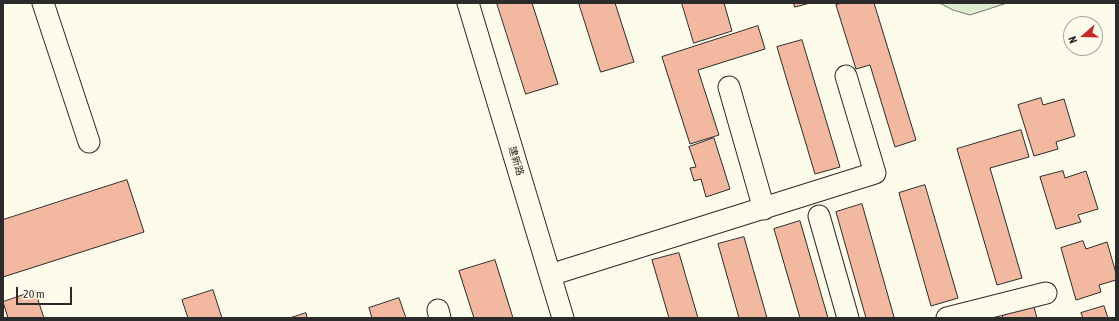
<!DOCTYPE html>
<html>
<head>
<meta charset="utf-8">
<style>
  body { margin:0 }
  #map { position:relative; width:1119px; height:321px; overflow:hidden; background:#fdfbea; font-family:"Asap Condensed",sans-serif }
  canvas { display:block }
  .frame { position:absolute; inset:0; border:4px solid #2b2b2b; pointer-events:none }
  .north { position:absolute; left:1063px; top:16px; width:40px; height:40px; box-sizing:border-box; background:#fdfbea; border:1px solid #a9a89e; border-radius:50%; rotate:250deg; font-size:11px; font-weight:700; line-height:16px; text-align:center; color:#2b2b2b }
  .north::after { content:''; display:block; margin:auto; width:14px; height:18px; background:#c62828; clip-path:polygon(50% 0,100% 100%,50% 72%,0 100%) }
  .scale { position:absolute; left:16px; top:287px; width:56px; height:18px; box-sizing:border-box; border:2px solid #2b2b2b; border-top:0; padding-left:5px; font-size:12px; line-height:14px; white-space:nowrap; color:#2b2b2b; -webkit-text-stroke:3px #fdfbea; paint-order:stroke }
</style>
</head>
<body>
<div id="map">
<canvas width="1119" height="321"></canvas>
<div class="frame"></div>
<div class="north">N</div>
<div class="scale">20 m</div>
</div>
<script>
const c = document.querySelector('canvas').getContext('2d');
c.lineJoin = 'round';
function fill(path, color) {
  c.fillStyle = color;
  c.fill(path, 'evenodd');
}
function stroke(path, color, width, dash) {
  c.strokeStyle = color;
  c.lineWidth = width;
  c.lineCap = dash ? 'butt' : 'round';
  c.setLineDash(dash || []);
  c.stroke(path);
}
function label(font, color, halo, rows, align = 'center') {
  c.font = font + ' "Asap Condensed","Noto Sans SC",sans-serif';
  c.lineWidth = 3;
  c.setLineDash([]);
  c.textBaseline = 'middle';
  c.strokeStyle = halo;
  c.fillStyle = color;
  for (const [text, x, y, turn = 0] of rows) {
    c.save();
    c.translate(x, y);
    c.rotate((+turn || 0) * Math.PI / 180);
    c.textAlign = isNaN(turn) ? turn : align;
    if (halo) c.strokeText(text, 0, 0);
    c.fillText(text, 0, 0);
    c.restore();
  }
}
const green = new Path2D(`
  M 940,3 L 1007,3 L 970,15 L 953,10 Z`);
fill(green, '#deebd1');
stroke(green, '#74746e', 1);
const building = new Path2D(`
  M 497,3 L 532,3 L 558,84 L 526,94 Z
  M 579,3 L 615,3 L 634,62 L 601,72 Z
  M 682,3 L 724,3 L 732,31 L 694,43 Z
  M 794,3 L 810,3 L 795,7 Z
  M 842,3 L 874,3 L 916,140 L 895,147 L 870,65 L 856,69 L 836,5 Z
  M 758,26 L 765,49 L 698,70 L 719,135 L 690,144 L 662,57 Z
  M 802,40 L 840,167 L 815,174 L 777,47 Z
  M 1041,98 L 1043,105 L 1064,99 L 1075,136 L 1056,142 L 1058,149 L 1034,156 L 1018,105 Z
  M 1021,130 L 1029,157 L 990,168 L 1022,278 L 997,285 L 957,149 Z
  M 714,138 L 730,189 L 706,197 L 701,179 L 694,181 L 690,168 L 696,167 L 689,147 Z
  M 1063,171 L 1065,178 L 1086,171 L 1098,209 L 1078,215 L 1081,222 L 1056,229 L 1040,177 Z
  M 127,180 L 144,232 L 3,277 L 3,220 Z
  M 925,185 L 958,298 L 931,306 L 899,193 Z
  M 862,204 L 894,317 L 890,318 L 866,318 L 836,212 Z
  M 800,221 L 828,318 L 800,318 L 774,229 Z
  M 744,237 L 767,318 L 739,318 L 718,244 Z
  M 1083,241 L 1086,249 L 1107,242 L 1116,273 L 1116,280 L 1099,285 L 1101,292 L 1076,300 L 1061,248 Z
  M 679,253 L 698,318 L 669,318 L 652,260 Z
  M 495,260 L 513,318 L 474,318 L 459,271 Z
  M 213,290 L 222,318 L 188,318 L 182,300 Z
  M 35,291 L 44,318 L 8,318 L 3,302 Z
  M 399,298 L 406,318 L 372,318 L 369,308 Z
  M 1032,300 L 1037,318 L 1003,318 L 1000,309 Z
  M 1104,306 L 1108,318 L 1083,318 L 1081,313 Z
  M 306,313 L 307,318 L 290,318 Z`);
fill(building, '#f2b8a0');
stroke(building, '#2b2b2b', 1);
const minor = new Path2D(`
  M 43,3 L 89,142
  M 468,3 L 563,318
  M 729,87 L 764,209
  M 819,216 L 848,318
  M 550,275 L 875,173 L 846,76
  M 438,310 L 440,318
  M 947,318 L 1046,293`);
stroke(minor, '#2b2b2b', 23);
stroke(minor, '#fdfbea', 21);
label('10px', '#2b2b2b', '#fdfbea', [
  ["建新路",516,161,73]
]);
</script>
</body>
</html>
